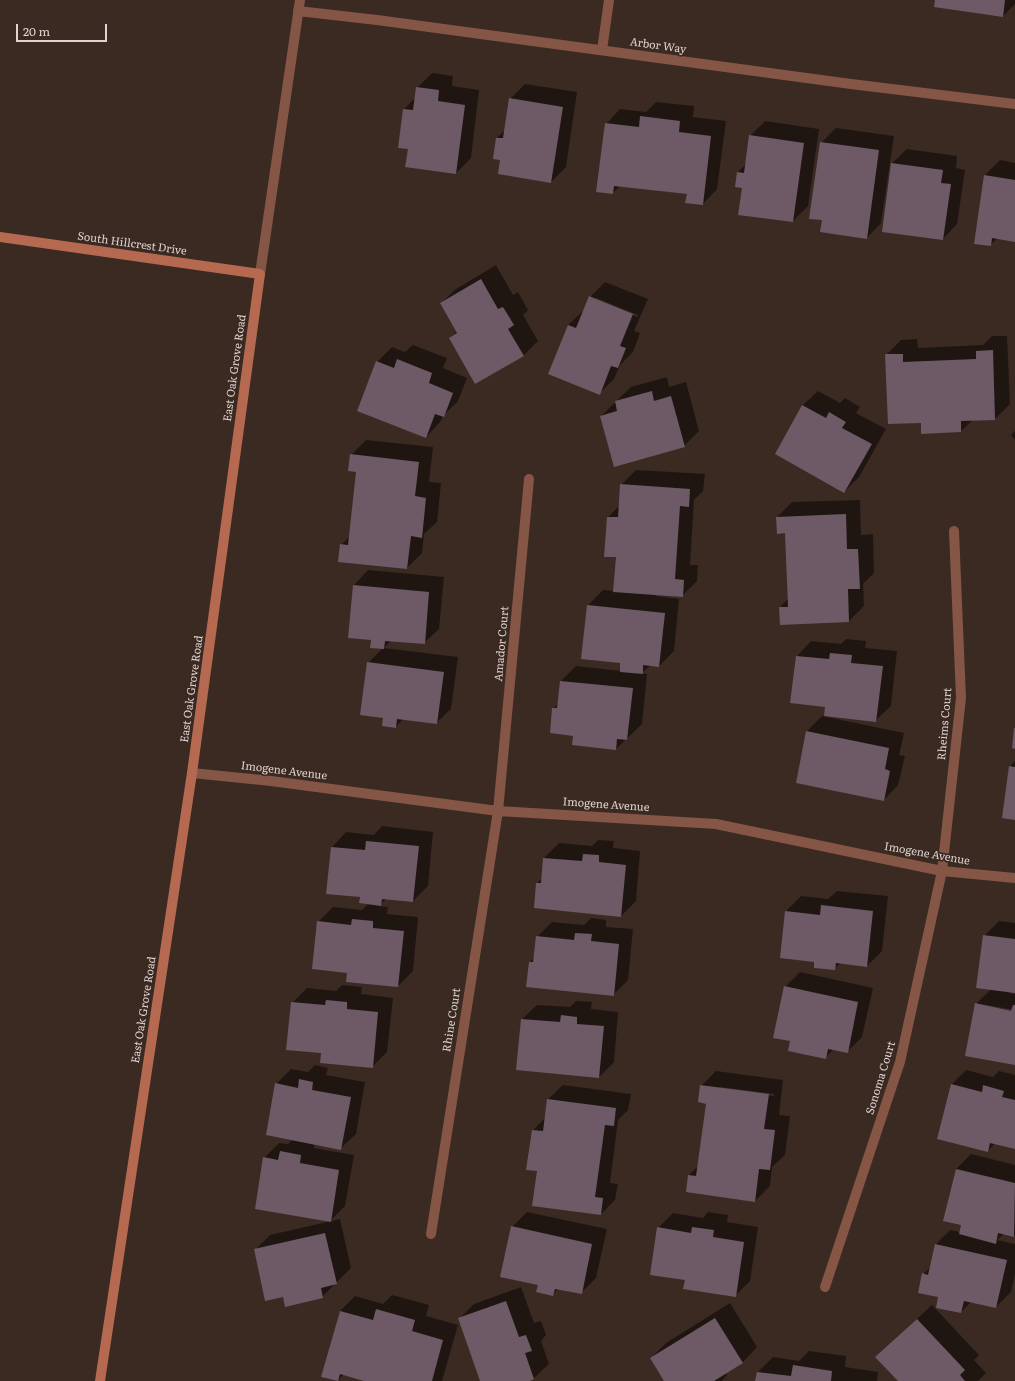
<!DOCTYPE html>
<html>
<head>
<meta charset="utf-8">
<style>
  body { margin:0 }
  #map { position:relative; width:1015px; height:1381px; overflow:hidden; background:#3b2a22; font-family:Literata,serif }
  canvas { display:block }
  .scale { position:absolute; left:16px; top:24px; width:91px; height:18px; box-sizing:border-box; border:2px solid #dfd4cf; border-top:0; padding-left:5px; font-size:12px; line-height:14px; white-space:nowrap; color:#dfd4cf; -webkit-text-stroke:3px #3b2a22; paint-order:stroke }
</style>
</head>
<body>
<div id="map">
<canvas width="1015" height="1381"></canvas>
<div class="scale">20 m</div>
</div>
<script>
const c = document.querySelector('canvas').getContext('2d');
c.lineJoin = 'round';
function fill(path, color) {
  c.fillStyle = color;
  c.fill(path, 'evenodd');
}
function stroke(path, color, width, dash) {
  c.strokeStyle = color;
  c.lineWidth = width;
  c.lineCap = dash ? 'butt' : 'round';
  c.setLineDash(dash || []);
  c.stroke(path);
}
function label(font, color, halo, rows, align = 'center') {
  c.font = font + ' Literata,serif';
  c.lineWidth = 3.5;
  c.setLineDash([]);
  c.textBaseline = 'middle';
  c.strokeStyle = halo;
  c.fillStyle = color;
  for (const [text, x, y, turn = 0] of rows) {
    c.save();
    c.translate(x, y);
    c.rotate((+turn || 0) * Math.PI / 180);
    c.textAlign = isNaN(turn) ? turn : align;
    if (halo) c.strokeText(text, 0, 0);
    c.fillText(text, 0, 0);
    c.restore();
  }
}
fill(new Path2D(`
  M 936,0 L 1015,0 L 1015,4 L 1003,16 Z
  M 432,73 L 453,76 L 452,86 L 479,90 L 471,158 L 456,173 L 409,148 L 404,109 L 416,97 L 417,88 Z
  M 525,84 L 577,92 L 566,167 L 551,182 L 501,159 L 497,138 L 505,130 L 510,99 Z
  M 656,102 L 694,106 L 693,117 L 726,121 L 717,189 L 703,204 L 688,194 L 620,186 L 613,193 L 606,124 L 620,109 L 646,112 Z
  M 765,121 L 819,129 L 808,206 L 793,221 L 743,187 L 738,172 L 746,164 L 750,136 Z
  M 836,128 L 894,136 L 881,223 L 867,238 L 823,219 L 821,143 Z
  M 907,149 L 957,156 L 956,168 L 965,170 L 957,224 L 943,239 L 892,163 Z
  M 1000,160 L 1015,163 L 1015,241 L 998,238 L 990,245 L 985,175 Z
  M 496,265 L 513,295 L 518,292 L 528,310 L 523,315 L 538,341 L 523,356 L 450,338 L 457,331 L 441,303 L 456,289 Z
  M 605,282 L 648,299 L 634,331 L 640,333 L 633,352 L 620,365 L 614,379 L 599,394 L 568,325 L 583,311 L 590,297 ZM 596,298 L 638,315 L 638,317 L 596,300 Z
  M 992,336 L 1007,336 L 1010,404 L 995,419 L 973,420 L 961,431 L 922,422 L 886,355 L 901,340 L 917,339 L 918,348 L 983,345 Z
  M 413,345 L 447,358 L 443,368 L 467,378 L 458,401 L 443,416 L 440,422 L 426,437 L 377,362 L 392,347 L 405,352 Z
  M 667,377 L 669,387 L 686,382 L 699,431 L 684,446 L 601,416 L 631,387 Z
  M 818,391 L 840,403 L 845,398 L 860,407 L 856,413 L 886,429 L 859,477 L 844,492 L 776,453 L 803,405 Z
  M 1015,431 L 1015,440 L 1011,435 Z
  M 366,440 L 433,447 L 429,482 L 441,483 L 437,522 L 424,534 L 422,553 L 407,568 L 341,545 L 351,535 L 357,471 L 351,455 Z
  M 636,470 L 705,474 L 703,491 L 694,500 L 690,565 L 698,565 L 697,581 L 682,596 L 656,594 L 656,596 L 679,599 L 674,651 L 659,666 L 651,665 L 642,673 L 647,674 L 642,724 L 616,749 L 574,735 L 553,709 L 559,703 L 561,681 L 576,666 L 621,671 L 621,663 L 582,658 L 588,605 L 603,590 L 614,591 L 617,557 L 606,556 L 608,517 L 620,505 L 621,485 Z
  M 860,500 L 861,535 L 873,534 L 874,573 L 863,584 L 864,606 L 849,621 L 780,607 L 788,599 L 786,532 L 777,517 L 792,502 Z
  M 368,570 L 444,577 L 439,629 L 424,643 L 392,640 L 384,648 L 458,657 L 451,709 L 436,723 L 403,719 L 396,727 L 384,717 L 368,663 L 383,648 L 372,639 L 354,585 Z
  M 846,639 L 866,641 L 865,648 L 897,651 L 891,706 L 876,720 L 826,706 L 791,702 L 797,656 L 811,641 L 841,644 Z
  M 822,716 L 904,733 L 899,755 L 905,756 L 898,785 L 884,800 L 797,783 L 807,731 Z
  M 1015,761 L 1015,819 L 1010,766 Z
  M 382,826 L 433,832 L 428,886 L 413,901 L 387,898 L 379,906 L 388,907 L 387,914 L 418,917 L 413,971 L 398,986 L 348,972 L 318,922 L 333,907 L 362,910 L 369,903 L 361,897 L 332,847 L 346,832 L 374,835 Z
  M 598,840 L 614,841 L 613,848 L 640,851 L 636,901 L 621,916 L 537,883 L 543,878 L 544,858 L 559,843 L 592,846 Z
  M 837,891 L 888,896 L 882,951 L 867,966 L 841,963 L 834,969 L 786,911 L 801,896 L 828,899 Z
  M 591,918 L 606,920 L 606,927 L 633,929 L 628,980 L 613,995 L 530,962 L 535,957 L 537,937 L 552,922 L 584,925 Z
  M 999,921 L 1015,923 L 1015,992 L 1009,991 L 1009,993 L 1015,994 L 1015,1010 L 986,1005 L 986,1007 L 1015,1012 L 1015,1064 L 976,1004 L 991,989 L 984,936 Z
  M 800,972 L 873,988 L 862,1037 L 847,1052 L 834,1049 L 825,1058 L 792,1041 L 785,987 Z
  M 342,985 L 362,987 L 361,994 L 393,998 L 387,1052 L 372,1067 L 292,1003 L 307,988 L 336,991 Z
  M 576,1001 L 592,1002 L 591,1009 L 618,1012 L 614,1062 L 599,1077 L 522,1019 L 537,1005 L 570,1007 Z
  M 315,1065 L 328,1068 L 326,1075 L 365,1082 L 356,1134 L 341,1148 L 315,1144 L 314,1148 L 354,1155 L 345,1206 L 330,1221 L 264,1158 L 279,1143 L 288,1144 L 293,1139 L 276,1084 L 291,1069 L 308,1072 Z
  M 966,1070 L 993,1077 L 999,1071 L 1015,1075 L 1015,1148 L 995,1143 L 988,1151 L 951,1085 Z
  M 716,1071 L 783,1080 L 779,1115 L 790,1116 L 785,1155 L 772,1167 L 770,1186 L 755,1201 L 689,1175 L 699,1165 L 707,1103 L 701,1086 ZM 720,1087 L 774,1094 L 774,1096 L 720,1089 Z
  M 563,1085 L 631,1094 L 628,1110 L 618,1120 L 610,1183 L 618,1184 L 615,1200 L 601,1214 L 538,1171 L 533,1130 L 546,1117 L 548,1099 Z
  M 971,1154 L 1015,1165 L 1015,1235 L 1014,1236 L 1004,1234 L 997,1240 L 1015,1244 L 1015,1274 L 1011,1292 L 996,1307 L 971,1302 L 961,1312 L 939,1297 L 923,1274 L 931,1267 L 936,1244 L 950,1230 L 960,1232 L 962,1224 L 956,1169 Z
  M 527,1212 L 607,1229 L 596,1278 L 581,1293 L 559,1288 L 553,1294 L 540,1284 L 512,1227 Z
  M 708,1212 L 728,1215 L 727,1222 L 758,1227 L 750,1281 L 735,1296 L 686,1279 L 658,1228 L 673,1213 L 703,1218 Z
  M 340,1219 L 351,1268 L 322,1297 L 284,1296 L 255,1250 L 270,1235 Z
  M 521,1287 L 534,1323 L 541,1321 L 546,1335 L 541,1341 L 549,1364 L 534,1378 L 527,1381 L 481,1381 L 459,1319 L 474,1304 Z
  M 392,1295 L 429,1305 L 426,1316 L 458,1325 L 442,1381 L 368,1381 L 344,1374 L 337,1381 L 322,1377 L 340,1311 L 355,1296 L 383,1304 Z
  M 730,1303 L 757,1347 L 743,1362 L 726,1372 L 727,1375 L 722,1381 L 665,1381 L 651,1358 L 666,1343 Z
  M 932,1305 L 979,1355 L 974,1360 L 986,1373 L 978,1381 L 899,1381 L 892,1342 Z
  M 809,1351 L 846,1356 L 845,1367 L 878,1372 L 877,1381 L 756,1381 L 758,1372 L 773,1357 L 799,1361 Z`), '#0007');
fill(new Path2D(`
  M 935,0 L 1005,0 L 1003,17 L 934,7 Z
  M 416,87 L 439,90 L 438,101 L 465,105 L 456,174 L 405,167 L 408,149 L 398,148 L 403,109 L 413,110 Z
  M 509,98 L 563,107 L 551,183 L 498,174 L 500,160 L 493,159 L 496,138 L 503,138 Z
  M 640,116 L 680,121 L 679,132 L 711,136 L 703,205 L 685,203 L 687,194 L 614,186 L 613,194 L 596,192 L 605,123 L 639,127 Z
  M 749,135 L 804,143 L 793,222 L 738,215 L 742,188 L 735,187 L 737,172 L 744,173 Z
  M 820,142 L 879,150 L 867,239 L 820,232 L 822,220 L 809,219 Z
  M 891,163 L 943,170 L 941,183 L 951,184 L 943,240 L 882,232 Z
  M 984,175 L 1015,180 L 1015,242 L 992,238 L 991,246 L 974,244 Z
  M 481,279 L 498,309 L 503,307 L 514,325 L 508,329 L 524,356 L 475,384 L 449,338 L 457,333 L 440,303 Z
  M 589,296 L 633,314 L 620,346 L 626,348 L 618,368 L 611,366 L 600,395 L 548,374 L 568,325 L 576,328 Z
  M 993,350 L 995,420 L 961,421 L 961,432 L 921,434 L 921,423 L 888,424 L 885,354 L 903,354 L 903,362 L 976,359 L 976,351 Z
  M 397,359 L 432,373 L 429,383 L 453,393 L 444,417 L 435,414 L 426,438 L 357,411 L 376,361 L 394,368 Z
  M 652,391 L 654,401 L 671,396 L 685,447 L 614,467 L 600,416 L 617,411 L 615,401 Z
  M 802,405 L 826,418 L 829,412 L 846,422 L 842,428 L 872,444 L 844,493 L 775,454 Z
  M 350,454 L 419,462 L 415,496 L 426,498 L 422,538 L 411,536 L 407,569 L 338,562 L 340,544 L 348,545 L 356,472 L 348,471 Z
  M 620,484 L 690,489 L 689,507 L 680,506 L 675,579 L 684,580 L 683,597 L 613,592 L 616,557 L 604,557 L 607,517 L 618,517 Z
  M 846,514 L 847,549 L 858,549 L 860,589 L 848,589 L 849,622 L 780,625 L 779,607 L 788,607 L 785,533 L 777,534 L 776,517 Z
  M 353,585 L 429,592 L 425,644 L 385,641 L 384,649 L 370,648 L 371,640 L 348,638 Z
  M 587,605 L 665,613 L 659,667 L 643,665 L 643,674 L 620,672 L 620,663 L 581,659 Z
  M 830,653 L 852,655 L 851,663 L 883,666 L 876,722 L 824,716 L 825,707 L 790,703 L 796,656 L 829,659 Z
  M 367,662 L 444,672 L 437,724 L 397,719 L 396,728 L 382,726 L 383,718 L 360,715 Z
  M 560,681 L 633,688 L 627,740 L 617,739 L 616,750 L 572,745 L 573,736 L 550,733 L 552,708 L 557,708 Z
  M 1014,728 L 1015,728 L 1015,749 L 1012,748 Z
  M 806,731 L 889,748 L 885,769 L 890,771 L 884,801 L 796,783 Z
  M 1009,766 L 1015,767 L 1015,820 L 1002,818 Z
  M 366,841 L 419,846 L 413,902 L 382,899 L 381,906 L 359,903 L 360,897 L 326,894 L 331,847 L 365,850 Z
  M 583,854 L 599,855 L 599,862 L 626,865 L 621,917 L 534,908 L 536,883 L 541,883 L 543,858 L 582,861 Z
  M 821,905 L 873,911 L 867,967 L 836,963 L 835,970 L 814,968 L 814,962 L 780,958 L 785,911 L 820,915 Z
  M 352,919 L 373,921 L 373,928 L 404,931 L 398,987 L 346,982 L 347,973 L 312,969 L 317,921 L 351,925 Z
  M 575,933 L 592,934 L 591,941 L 619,944 L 614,996 L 526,987 L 529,962 L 533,962 L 536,936 L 574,940 Z
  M 983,935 L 1015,939 L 1015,993 L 976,988 Z
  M 784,986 L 858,1002 L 848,1053 L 828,1049 L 826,1059 L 788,1051 L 790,1041 L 773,1038 Z
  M 326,1000 L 347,1002 L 347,1009 L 378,1012 L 373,1068 L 320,1063 L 321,1053 L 286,1050 L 291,1002 L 325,1005 Z
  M 975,1003 L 1011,1011 L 1013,1005 L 1015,1005 L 1015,1065 L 965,1056 Z
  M 561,1015 L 577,1017 L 577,1024 L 604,1026 L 599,1078 L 516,1070 L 521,1019 L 560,1022 Z
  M 299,1079 L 313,1082 L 312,1090 L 351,1097 L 341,1150 L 266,1135 L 275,1083 L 298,1088 Z
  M 951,1084 L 982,1092 L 983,1085 L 1004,1091 L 1002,1097 L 1015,1100 L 1015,1149 L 990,1143 L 988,1152 L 937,1139 Z
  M 700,1085 L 769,1094 L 764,1129 L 775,1130 L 770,1170 L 759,1169 L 755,1202 L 686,1192 L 688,1175 L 696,1176 L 706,1104 L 698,1102 Z
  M 547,1099 L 616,1108 L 614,1126 L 605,1125 L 595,1197 L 603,1198 L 601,1215 L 532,1206 L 537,1171 L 526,1170 L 532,1130 L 543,1131 Z
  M 280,1151 L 301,1155 L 300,1163 L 339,1170 L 331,1222 L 255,1209 L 263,1157 L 278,1160 Z
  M 956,1169 L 1015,1183 L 1014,1237 L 998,1233 L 996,1244 L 959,1234 L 961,1225 L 943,1221 Z
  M 511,1226 L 592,1244 L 582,1294 L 555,1289 L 553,1296 L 536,1292 L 538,1285 L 500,1277 Z
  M 657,1227 L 691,1233 L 692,1227 L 714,1230 L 713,1237 L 744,1242 L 736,1297 L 683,1289 L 685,1280 L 650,1275 Z
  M 325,1233 L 337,1284 L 321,1288 L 323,1298 L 285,1307 L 283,1297 L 265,1301 L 254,1249 Z
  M 935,1244 L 1007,1260 L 996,1308 L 964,1301 L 961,1313 L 936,1308 L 938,1297 L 918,1293 L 922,1273 L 928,1275 Z
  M 506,1301 L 519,1337 L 526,1335 L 532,1351 L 525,1353 L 534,1379 L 530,1381 L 480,1381 L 458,1318 Z
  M 376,1309 L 415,1320 L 412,1331 L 443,1340 L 432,1381 L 364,1381 L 340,1374 L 338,1381 L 321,1377 L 340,1311 L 373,1320 Z
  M 715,1318 L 743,1363 L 714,1381 L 664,1381 L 650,1358 Z
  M 917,1319 L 965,1370 L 960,1375 L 965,1381 L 898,1381 L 875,1357 Z
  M 793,1365 L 832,1371 L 831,1381 L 755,1381 L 757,1372 L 791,1376 Z`), '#6d5a66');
stroke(new Path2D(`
  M 298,11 L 377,20 L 851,84 L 1015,104
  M 602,50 L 609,0
  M 260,274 L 300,0
  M 192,773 L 271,781 L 498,811 L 716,824 L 942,871 L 1015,878
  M 431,1234 L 498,811 L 529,479
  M 825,1287 L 900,1062 L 942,871 L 961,698 L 954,531`), '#855545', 10);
stroke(new Path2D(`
  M 0,237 L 260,274 L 192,773 L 100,1381`), '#b46950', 10);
label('11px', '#dfd4cf', '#3b2a22', [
  ["Arbor Way",658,46,8],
  ["South Hillcrest Drive",132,244,8],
  ["East Oak Grove Road",235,368,-82],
  ["Amador Court",502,644,-85],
  ["East Oak Grove Road",192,689,-82],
  ["Rheims Court",945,724,-85],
  ["Imogene Avenue",284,771,7],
  ["Imogene Avenue",606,805,4],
  ["Imogene Avenue",927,854,10],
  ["East Oak Grove Road",144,1010,-81],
  ["Rhine Court",452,1020,-81],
  ["Sonoma Court",881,1078,-73]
]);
</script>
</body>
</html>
